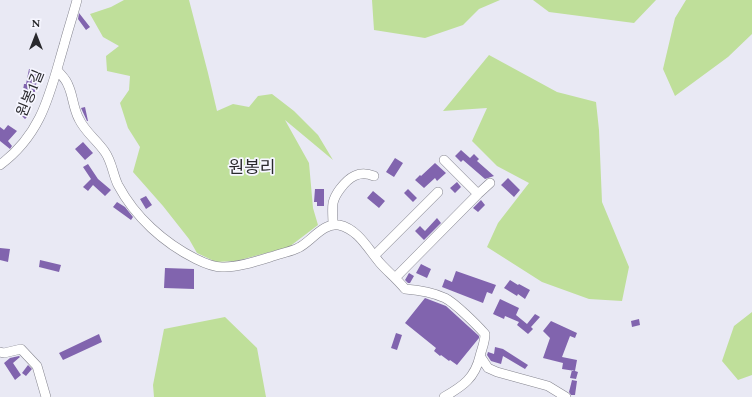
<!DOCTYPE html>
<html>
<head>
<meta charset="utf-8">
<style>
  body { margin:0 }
  #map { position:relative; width:752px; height:397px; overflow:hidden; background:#e9e9f4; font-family:Spectral,serif }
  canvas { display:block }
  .north { position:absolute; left:16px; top:16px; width:40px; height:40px; -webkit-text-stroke:3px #f6f6ff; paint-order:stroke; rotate:0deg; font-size:11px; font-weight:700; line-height:16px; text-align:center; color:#29292d }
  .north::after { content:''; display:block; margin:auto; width:14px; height:18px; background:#29292d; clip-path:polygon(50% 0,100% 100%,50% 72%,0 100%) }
</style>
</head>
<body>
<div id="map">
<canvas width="752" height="397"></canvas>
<div class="north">N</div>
</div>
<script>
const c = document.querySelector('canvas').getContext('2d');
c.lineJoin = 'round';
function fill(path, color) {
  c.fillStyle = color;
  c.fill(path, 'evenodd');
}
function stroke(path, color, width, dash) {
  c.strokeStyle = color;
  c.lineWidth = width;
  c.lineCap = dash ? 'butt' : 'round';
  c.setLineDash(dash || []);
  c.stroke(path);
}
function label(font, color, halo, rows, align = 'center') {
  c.font = font + ' Spectral,"Noto Sans KR",serif';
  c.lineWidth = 3.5;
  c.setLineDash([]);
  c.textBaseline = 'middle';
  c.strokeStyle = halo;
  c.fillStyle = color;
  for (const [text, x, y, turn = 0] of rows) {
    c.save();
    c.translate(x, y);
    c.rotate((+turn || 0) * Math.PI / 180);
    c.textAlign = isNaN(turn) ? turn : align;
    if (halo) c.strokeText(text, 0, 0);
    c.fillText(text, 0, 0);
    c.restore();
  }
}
fill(new Path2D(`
  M 124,0 L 189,0 L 208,73 L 217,111 L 233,104 L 249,107 L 258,96 L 272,94 L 294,111 L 318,135 L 333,160 L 285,120 L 309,163 L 313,208 L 318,225 L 289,247 L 236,261 L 216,262 L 197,253 L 189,239 L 163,206 L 133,172 L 140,147 L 128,128 L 120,103 L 129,90 L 130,76 L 107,71 L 106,56 L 119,46 L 103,37 L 90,14 L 111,7 Z
  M 372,0 L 500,0 L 479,9 L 463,25 L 425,38 L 374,30 Z
  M 533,0 L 656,0 L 634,23 L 549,12 Z
  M 686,0 L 752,0 L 752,34 L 728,57 L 675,96 L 663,69 L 675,18 Z
  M 489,55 L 557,92 L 596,102 L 599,130 L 602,202 L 629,267 L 622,301 L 589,299 L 542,282 L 487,247 L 498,223 L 529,183 L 497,166 L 472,141 L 487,108 L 443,111 Z
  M 752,312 L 752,375 L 738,380 L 722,361 L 734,326 Z
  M 225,317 L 257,348 L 266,397 L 154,397 L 153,385 L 164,329 Z`), '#bfdf9a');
fill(new Path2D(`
  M 79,13 L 90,27 L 86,30 L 78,19 Z
  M 29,69 L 38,71 L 35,92 L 23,90 L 24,84 L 26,84 Z
  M 23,107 L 30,114 L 25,119 L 18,112 Z
  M 85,107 L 88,121 L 87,121 L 81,108 Z
  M 8,125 L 17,131 L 8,141 L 12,146 L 10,149 L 0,141 L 0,127 L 4,130 Z
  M 83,142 L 93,153 L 85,160 L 75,149 Z
  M 461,150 L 470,158 L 474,154 L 479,159 L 477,161 L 494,176 L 485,179 L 463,160 L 461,162 L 455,156 Z
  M 395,158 L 403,163 L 394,177 L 386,172 Z
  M 435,163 L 446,173 L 437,181 L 435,178 L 424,188 L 415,180 L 420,175 L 421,176 Z
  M 88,164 L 98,179 L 111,190 L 105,196 L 93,185 L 88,191 L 83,187 L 91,179 L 83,167 Z
  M 508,178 L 520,190 L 514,197 L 501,185 Z
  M 457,182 L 461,187 L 455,193 L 450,188 Z
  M 315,189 L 324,189 L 324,206 L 317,206 L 317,202 L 314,202 Z
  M 408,189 L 417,198 L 413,202 L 404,193 Z
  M 373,191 L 385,201 L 379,208 L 367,198 Z
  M 146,196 L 152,205 L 146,209 L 140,199 Z
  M 481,200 L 485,205 L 478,212 L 473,208 Z
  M 117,202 L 125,207 L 133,217 L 131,220 L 113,207 Z
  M 437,218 L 441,223 L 424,240 L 415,231 L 420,226 L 425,231 Z
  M 0,248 L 10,249 L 8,262 L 0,260 Z
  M 40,260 L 61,265 L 59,272 L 39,267 Z
  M 421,264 L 431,269 L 427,278 L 416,273 Z
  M 165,268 L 194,269 L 194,289 L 164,288 Z
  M 456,271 L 496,285 L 492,294 L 487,292 L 483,303 L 442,287 L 445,279 L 452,282 Z
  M 409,273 L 414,276 L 410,283 L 408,283 L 405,280 Z
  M 510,280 L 518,285 L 519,284 L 530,290 L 525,299 L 518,294 L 517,296 L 504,288 Z
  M 425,298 L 446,306 L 479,336 L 479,338 L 457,365 L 450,360 L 449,361 L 441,355 L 440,356 L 434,351 L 436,348 L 405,323 Z
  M 500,299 L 519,308 L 516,315 L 527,324 L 535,314 L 540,317 L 531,327 L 533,329 L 528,334 L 517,325 L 519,322 L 505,316 L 504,319 L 493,314 Z
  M 639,319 L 640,325 L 632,327 L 631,321 Z
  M 551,321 L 577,333 L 575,338 L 570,336 L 562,357 L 577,360 L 575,371 L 562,369 L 563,363 L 543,358 L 550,338 L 543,331 Z
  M 396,333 L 402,335 L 397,350 L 391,348 Z
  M 99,334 L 102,342 L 63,360 L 59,353 Z
  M 495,347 L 503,349 L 528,365 L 525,369 L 503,356 L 501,364 L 491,361 L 487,355 L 488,352 L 494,354 Z
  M 19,356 L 20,357 L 13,363 L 21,375 L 15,380 L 4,363 L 10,358 Z
  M 28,365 L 32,369 L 26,376 L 22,373 Z
  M 572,370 L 578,372 L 576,379 L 570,378 Z
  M 572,380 L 577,381 L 575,395 L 571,395 L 569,392 Z`), '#8164ae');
const minor = new Path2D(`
  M 57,70 C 61,75 66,79 68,85 C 73,95 73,108 79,119 C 85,132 97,140 105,152 C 112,162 113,175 118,185 C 135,217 164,243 196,259 C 204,263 213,267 222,267 C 239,268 263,259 280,254 C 286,252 292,251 298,248 C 310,243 323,222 339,225 C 358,229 368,249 380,263 C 388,272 397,279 405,289 C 419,290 432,292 445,298 C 455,303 477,325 485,334 C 485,342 482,348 480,356 C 475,378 463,386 444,397
  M 0,165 C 43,133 50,92 64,45 C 68,30 73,15 77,0
  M 478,194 L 490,183
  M 333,225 C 333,218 332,210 333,203 C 334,198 337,193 340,189 C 349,177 359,170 374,176
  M 375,255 L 438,192
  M 396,277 L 478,194 L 444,160
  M 0,352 L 4,353 L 21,349 L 37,366 L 46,397
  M 480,356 L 488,368 L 497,372 L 548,386 L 566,397`);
stroke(minor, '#85858f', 10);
stroke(minor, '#fff', 9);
label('15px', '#29292d', '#f6f6ff', [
  ["원봉1길",32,94,-68]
]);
label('17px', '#29292d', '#f6f6ff', [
  ["원봉리",252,170]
]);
</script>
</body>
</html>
